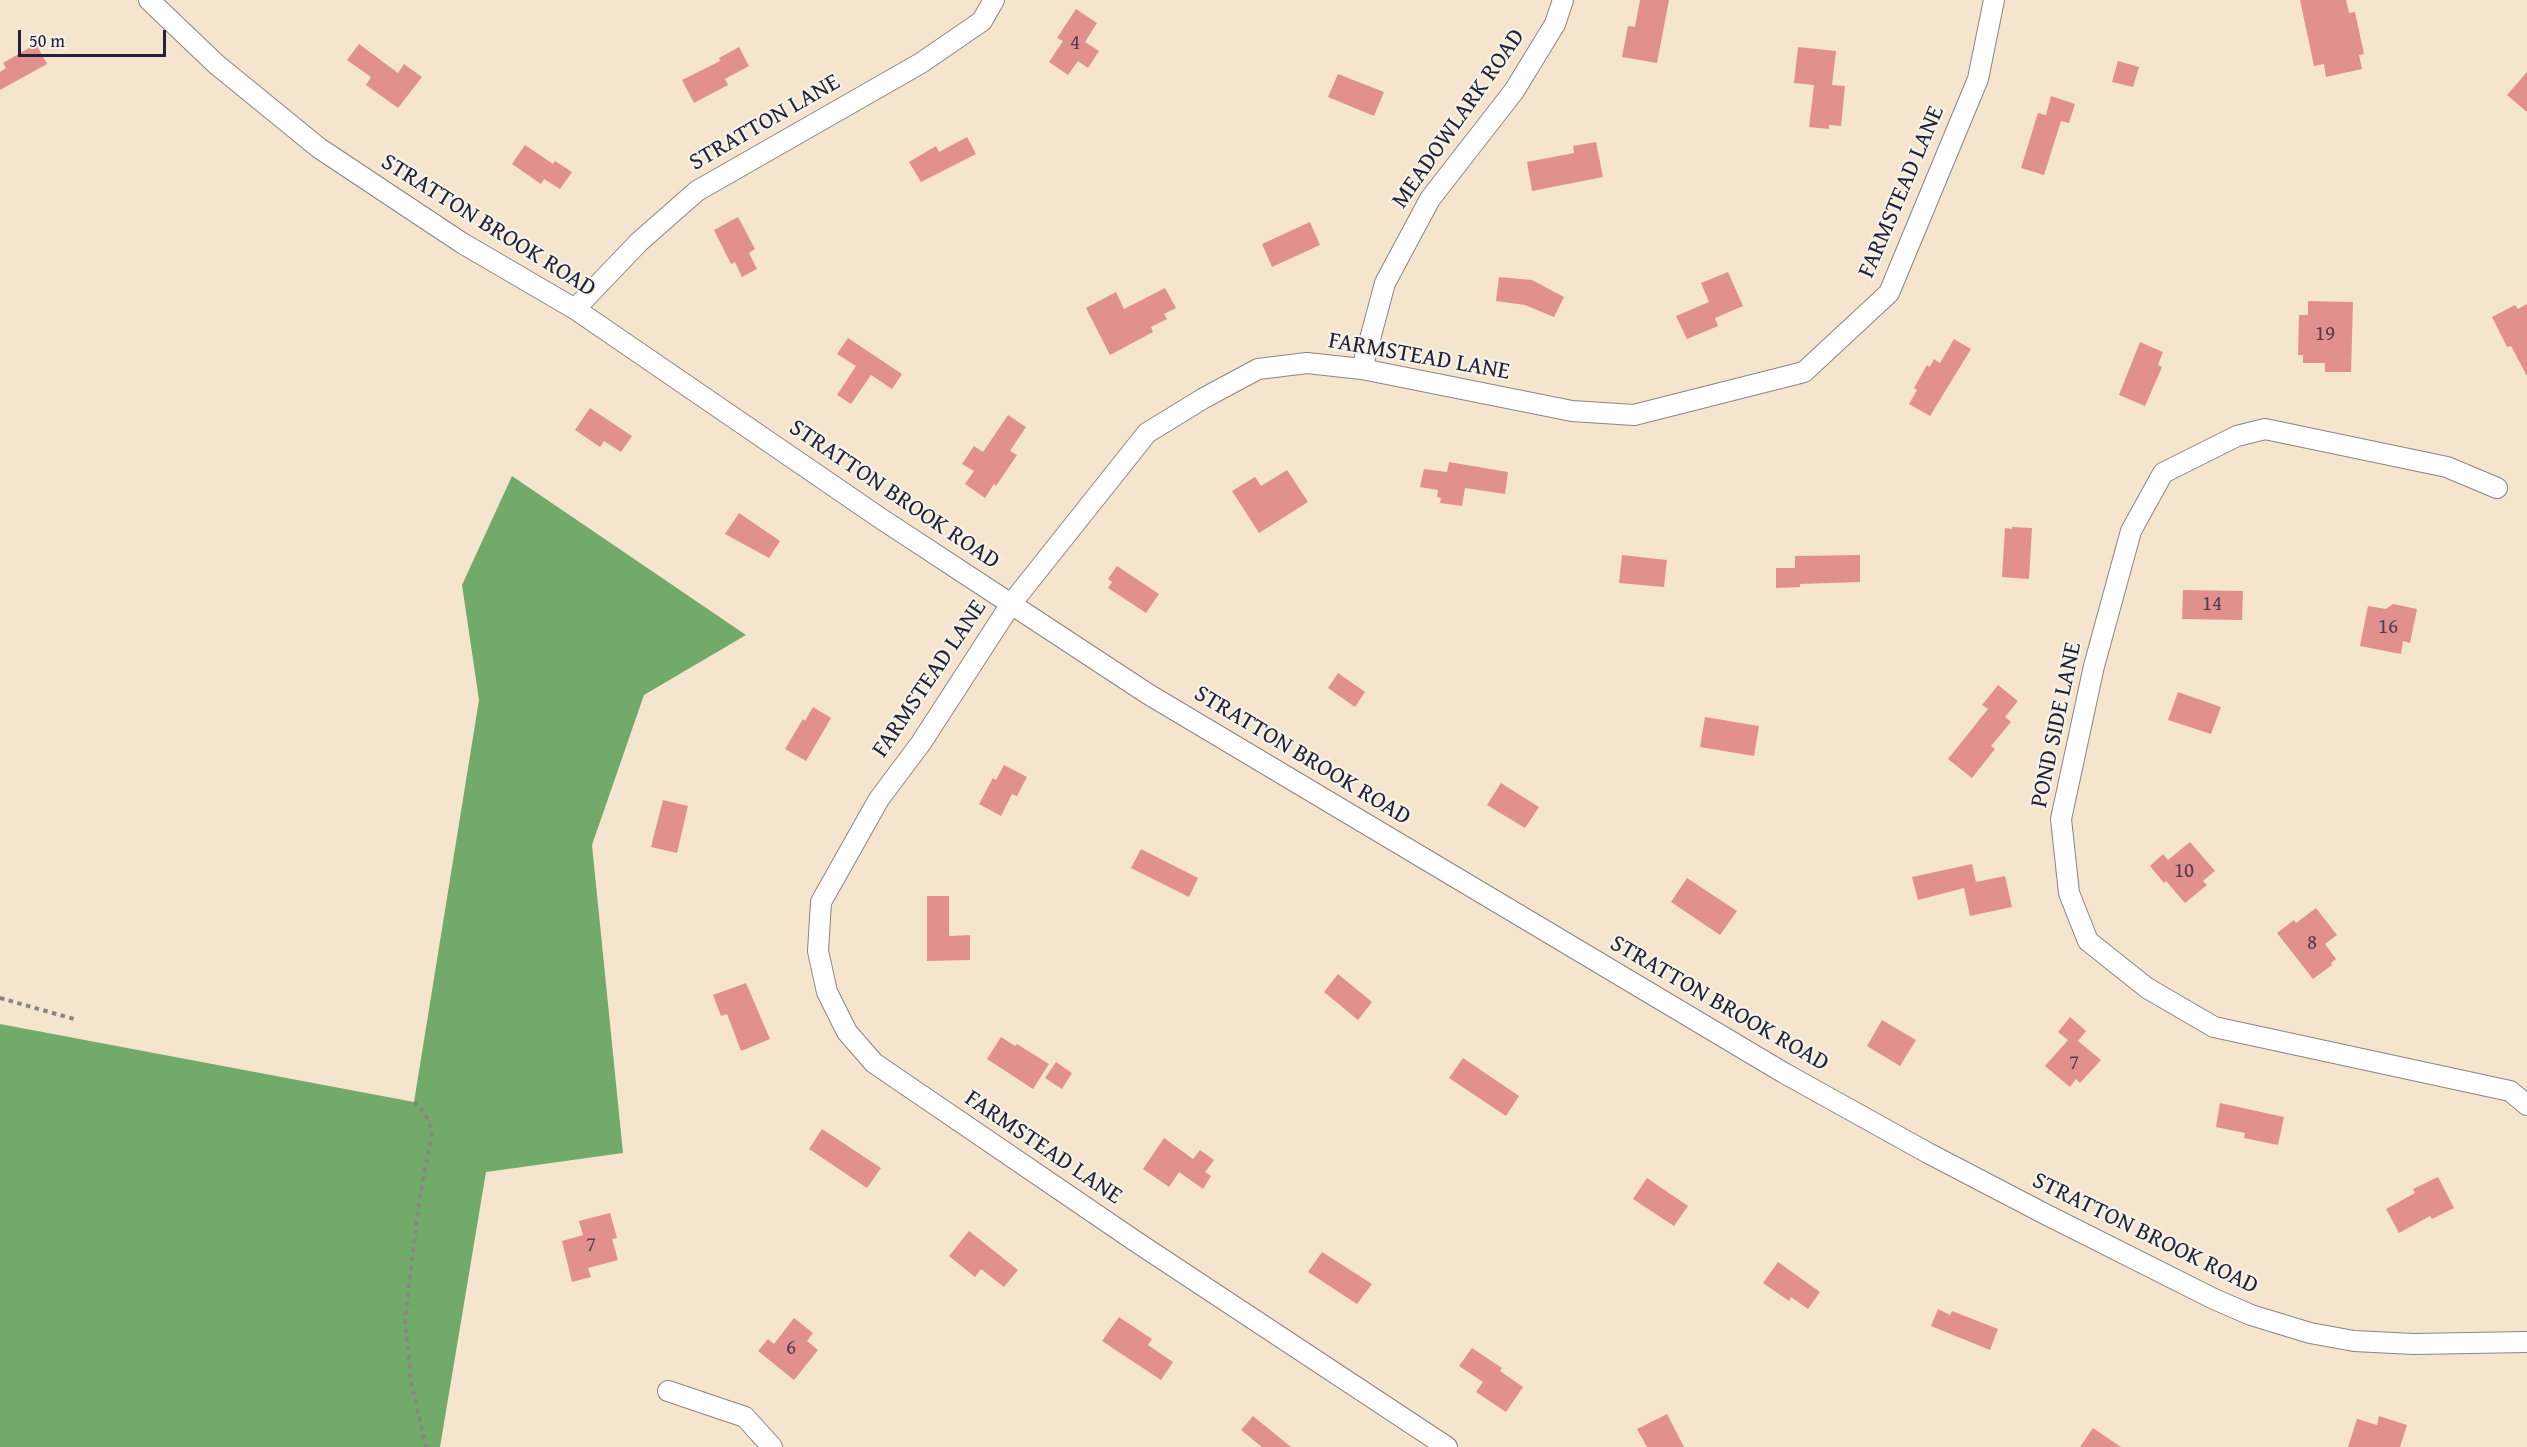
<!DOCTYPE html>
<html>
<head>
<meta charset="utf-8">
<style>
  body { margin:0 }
  #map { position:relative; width:2527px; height:1447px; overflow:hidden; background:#f5e5ce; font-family:"Gentium Book Plus",serif }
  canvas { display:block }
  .scale { position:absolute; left:18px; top:30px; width:148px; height:27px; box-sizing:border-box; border:3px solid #22223b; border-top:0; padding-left:8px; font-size:18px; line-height:21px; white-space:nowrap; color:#22223b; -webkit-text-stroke:4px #f7f3e8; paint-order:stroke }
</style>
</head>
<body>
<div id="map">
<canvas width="2527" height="1447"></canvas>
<div class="scale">50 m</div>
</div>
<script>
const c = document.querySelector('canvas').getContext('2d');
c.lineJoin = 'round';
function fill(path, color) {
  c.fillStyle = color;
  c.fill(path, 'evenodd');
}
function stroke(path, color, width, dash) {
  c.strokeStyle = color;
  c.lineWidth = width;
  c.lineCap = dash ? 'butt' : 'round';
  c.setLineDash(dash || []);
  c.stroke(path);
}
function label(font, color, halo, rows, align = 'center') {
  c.font = font + ' "Gentium Book Plus",serif';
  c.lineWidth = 4.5;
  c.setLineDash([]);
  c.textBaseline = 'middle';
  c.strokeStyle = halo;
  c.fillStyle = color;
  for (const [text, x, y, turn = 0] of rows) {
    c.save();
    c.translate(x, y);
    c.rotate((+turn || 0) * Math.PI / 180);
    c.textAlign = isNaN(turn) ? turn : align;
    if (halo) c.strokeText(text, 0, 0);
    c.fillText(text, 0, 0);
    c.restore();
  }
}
fill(new Path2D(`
  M 512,476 L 746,635 L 644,695 L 592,845 L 623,1153 L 486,1172 L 440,1447 L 0,1447 L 0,1024 L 414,1102 L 479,700 L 462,585 Z`), '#72ab69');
fill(new Path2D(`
  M 1640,0 L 1669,0 L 1657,63 L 1622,57 L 1628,26 L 1635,27 Z
  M 2300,0 L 2346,0 L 2349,13 L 2355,12 L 2364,54 L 2359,55 L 2362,69 L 2326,77 L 2324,64 L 2314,66 Z
  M 1076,9 L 1097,23 L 1085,42 L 1099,51 L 1088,68 L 1078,61 L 1068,75 L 1049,62 L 1063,41 L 1057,38 Z
  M 36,44 L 47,64 L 0,90 L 0,72 L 6,68 L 3,63 Z
  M 359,44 L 398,73 L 404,64 L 422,77 L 398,108 L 366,85 L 371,77 L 347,60 Z
  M 739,47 L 749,66 L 725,79 L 728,85 L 694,103 L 682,80 L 720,61 L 719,58 Z
  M 1798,47 L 1836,51 L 1832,85 L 1845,86 L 1841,126 L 1829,125 L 1829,129 L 1809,127 L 1814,85 L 1794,83 Z
  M 2118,61 L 2139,67 L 2133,87 L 2112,82 Z
  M 2527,72 L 2527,112 L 2507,95 Z
  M 1338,74 L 1384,92 L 1374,116 L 1328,97 Z
  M 2051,96 L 2075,104 L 2069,123 L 2061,121 L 2044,175 L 2021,168 L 2038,113 L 2046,115 Z
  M 967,137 L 976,154 L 921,182 L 909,162 L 936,146 L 939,152 Z
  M 1596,142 L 1603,177 L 1532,191 L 1527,162 L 1574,153 L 1573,146 Z
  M 525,145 L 553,164 L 555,161 L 572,172 L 560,189 L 544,179 L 541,184 L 512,164 Z
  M 738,217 L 755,249 L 749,253 L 757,269 L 742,277 L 735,262 L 731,264 L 714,230 Z
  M 1310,222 L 1320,245 L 1272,267 L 1262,244 Z
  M 1728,272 L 1743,306 L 1715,318 L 1718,326 L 1687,339 L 1676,316 L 1709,302 L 1701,283 Z
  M 1499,277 L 1532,280 L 1564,297 L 1554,317 L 1525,305 L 1496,301 Z
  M 1165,288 L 1176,308 L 1164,314 L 1167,319 L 1151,327 L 1153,332 L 1110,355 L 1086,308 L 1116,292 L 1124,309 Z
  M 2308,301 L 2353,302 L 2351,372 L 2325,372 L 2325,363 L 2303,363 L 2303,355 L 2298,355 L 2299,315 L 2308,315 Z
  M 2527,304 L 2527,376 L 2511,346 L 2507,347 L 2492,317 L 2515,305 L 2518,309 Z
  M 848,338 L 902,374 L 892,389 L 871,375 L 851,404 L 837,395 L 856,366 L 837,354 Z
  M 1954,339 L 1971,349 L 1930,416 L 1909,404 L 1917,390 L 1914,388 L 1927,365 L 1930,367 L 1934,359 L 1940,363 Z
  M 2140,342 L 2163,352 L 2158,365 L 2162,367 L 2145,406 L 2119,395 Z
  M 590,408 L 632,436 L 621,452 L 604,441 L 600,447 L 575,430 Z
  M 1008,415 L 1026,427 L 1010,451 L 1017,455 L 996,486 L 994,484 L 985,498 L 965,484 L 974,471 L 962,464 L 974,446 L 983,452 Z
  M 1449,462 L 1508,472 L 1505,494 L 1465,488 L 1462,506 L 1440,503 L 1441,498 L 1437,497 L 1438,490 L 1420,487 L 1424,469 L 1447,472 Z
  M 1287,470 L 1308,502 L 1259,533 L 1232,491 L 1255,477 L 1261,486 Z
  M 739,513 L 780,541 L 769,558 L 725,534 Z
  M 2012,527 L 2032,528 L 2029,579 L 2002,577 L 2005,528 L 2012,529 Z
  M 1622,555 L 1667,560 L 1664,587 L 1619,583 Z
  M 1860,555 L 1860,582 L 1800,584 L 1800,587 L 1776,588 L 1776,568 L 1795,568 L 1795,556 Z
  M 1117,566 L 1159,594 L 1146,613 L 1108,588 L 1112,582 L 1108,579 Z
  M 2183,590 L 2243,591 L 2242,620 L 2182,619 Z
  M 2393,604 L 2417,609 L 2410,643 L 2403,641 L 2401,654 L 2360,646 L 2368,606 L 2386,609 Z
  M 1338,673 L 1365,692 L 1355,707 L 1328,688 Z
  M 1998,685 L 2018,701 L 2005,717 L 2011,722 L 1991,746 L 1995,749 L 1972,778 L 1948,759 L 1988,709 L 1982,705 Z
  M 2178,692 L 2221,707 L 2211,734 L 2168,720 Z
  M 813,707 L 831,718 L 806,761 L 785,749 L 803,719 L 805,721 Z
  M 1705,717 L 1759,726 L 1754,756 L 1700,747 Z
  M 1004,765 L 1027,777 L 1017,796 L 1012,794 L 1001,816 L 979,804 L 993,778 L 996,780 Z
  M 1501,783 L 1539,807 L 1525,828 L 1487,805 Z
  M 663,800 L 688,806 L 677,853 L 651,847 Z
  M 2190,842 L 2215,871 L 2203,881 L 2207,885 L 2185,903 L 2166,881 L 2164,883 L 2150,866 L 2163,854 L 2168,860 Z
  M 1141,849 L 1198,878 L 1189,897 L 1131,868 Z
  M 1972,864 L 1976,882 L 2005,876 L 2012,907 L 1970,916 L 1964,888 L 1918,900 L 1912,877 Z
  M 1687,878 L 1737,911 L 1720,935 L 1671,902 Z
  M 927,896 L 949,896 L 949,936 L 970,935 L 970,960 L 927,961 Z
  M 2316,908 L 2337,935 L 2325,944 L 2336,959 L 2331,963 L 2332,965 L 2313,979 L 2277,933 L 2294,920 L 2296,923 Z
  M 1338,974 L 1372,1002 L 1358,1020 L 1324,992 Z
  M 746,983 L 770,1039 L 741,1051 L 727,1014 L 721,1016 L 713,995 Z
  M 2070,1017 L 2086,1031 L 2078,1041 L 2101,1060 L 2080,1083 L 2076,1079 L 2070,1087 L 2045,1066 L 2068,1040 L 2058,1032 Z
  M 1882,1020 L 1916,1040 L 1900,1066 L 1867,1046 Z
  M 1001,1037 L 1015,1046 L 1017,1044 L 1049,1064 L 1033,1089 L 987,1059 Z
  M 1463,1058 L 1519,1096 L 1506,1116 L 1449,1078 Z
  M 1056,1062 L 1072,1073 L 1062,1089 L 1045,1078 Z
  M 2220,1103 L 2284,1117 L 2278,1145 L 2244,1138 L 2245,1133 L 2216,1127 Z
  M 822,1129 L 881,1168 L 867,1188 L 809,1149 Z
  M 1164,1138 L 1193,1159 L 1200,1150 L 1214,1160 L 1205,1172 L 1211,1176 L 1203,1189 L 1179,1172 L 1169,1187 L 1143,1169 Z
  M 2438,1177 L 2454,1208 L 2432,1219 L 2430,1216 L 2399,1233 L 2386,1209 L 2415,1193 L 2413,1189 Z
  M 1647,1178 L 1688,1206 L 1674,1226 L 1633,1199 Z
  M 610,1213 L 617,1238 L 612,1239 L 618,1260 L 588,1268 L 591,1277 L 572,1282 L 562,1241 L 583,1235 L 579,1221 Z
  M 969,1231 L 1018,1270 L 1004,1287 L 981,1269 L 975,1277 L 949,1256 Z
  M 1322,1252 L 1372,1284 L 1357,1304 L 1308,1272 Z
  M 1778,1262 L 1820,1292 L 1808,1309 L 1791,1297 L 1789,1301 L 1763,1283 Z
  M 1938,1309 L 1950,1315 L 1952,1311 L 1998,1329 L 1990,1350 L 1931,1326 Z
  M 1119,1317 L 1152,1339 L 1148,1345 L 1173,1362 L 1161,1380 L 1102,1341 Z
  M 794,1318 L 813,1333 L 807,1341 L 818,1350 L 794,1380 L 758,1351 L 768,1339 L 774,1344 Z
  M 1472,1348 L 1502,1368 L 1500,1371 L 1523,1387 L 1506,1412 L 1476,1392 L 1483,1382 L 1459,1366 Z
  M 1667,1414 L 1684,1447 L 1647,1447 L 1637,1429 Z
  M 1253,1416 L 1291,1447 L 1262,1447 L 1241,1430 Z
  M 2379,1416 L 2407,1425 L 2400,1447 L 2348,1447 L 2357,1419 L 2377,1425 Z
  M 2093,1428 L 2121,1447 L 2080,1447 Z`), '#e2908e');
const minor = new Path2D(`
  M 149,0 L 216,64 L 319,148 L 462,243 L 575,309 L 880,518 L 1011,604 L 1148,694 L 1784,1073 L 1928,1153 L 2045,1214 L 2214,1299 L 2251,1315 L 2310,1333 L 2354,1341 L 2414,1344 L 2527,1342
  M 575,309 L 639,242 L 697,191 L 921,63 L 982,21 L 994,0
  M 1362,369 L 1385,283 L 1430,199 L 1514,91 L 1555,24 L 1563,0
  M 2497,488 L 2447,467 L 2265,429 L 2237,436 L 2163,473 L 2131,531 L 2094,666 L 2061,819 L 2069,893 L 2088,941 L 2147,988 L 2214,1027 L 2510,1091 L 2527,1105
  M 668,1391 L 745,1417 L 772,1447
  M 1447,1447 L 1138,1243 L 874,1063 L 847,1032 L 827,992 L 818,951 L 821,902 L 879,799 L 921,743 L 1011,604 L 1147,433 L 1204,398 L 1258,369 L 1307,363 L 1362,369 L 1572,411 L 1634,415 L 1804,372 L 1889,293 L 1978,79 L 1994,0`);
stroke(minor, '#8c8484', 22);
stroke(new Path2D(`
  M 0,998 L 74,1019
  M 414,1102 L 424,1112 L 432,1131 L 419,1202 L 405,1320 L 411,1382 L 426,1447`), '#8c8484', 4, [4.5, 4.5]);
stroke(minor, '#fff', 20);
label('21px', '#523e50', null, [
  ["4",1075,44],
  ["19",2325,335],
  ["14",2212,605],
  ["16",2388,628],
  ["10",2184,872],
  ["8",2312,944],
  ["7",2074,1064],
  ["7",591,1246],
  ["6",791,1349]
]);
label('24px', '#22223b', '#f7f3e8', [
  ["MEADOWLARK ROAD",1459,119,-55],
  ["STRATTON LANE",765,123,-30],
  ["FARMSTEAD LANE",1902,192,-67],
  ["STRATTON BROOK ROAD",488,226,32],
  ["FARMSTEAD LANE",1419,357,10],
  ["STRATTON BROOK ROAD",894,495,34],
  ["FARMSTEAD LANE",930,679,-56],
  ["POND SIDE LANE",2057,725,-78],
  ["STRATTON BROOK ROAD",1302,756,31],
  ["STRATTON BROOK ROAD",1719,1004,30],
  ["FARMSTEAD LANE",1043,1148,34],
  ["STRATTON BROOK ROAD",2145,1234,26]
]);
</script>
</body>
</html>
